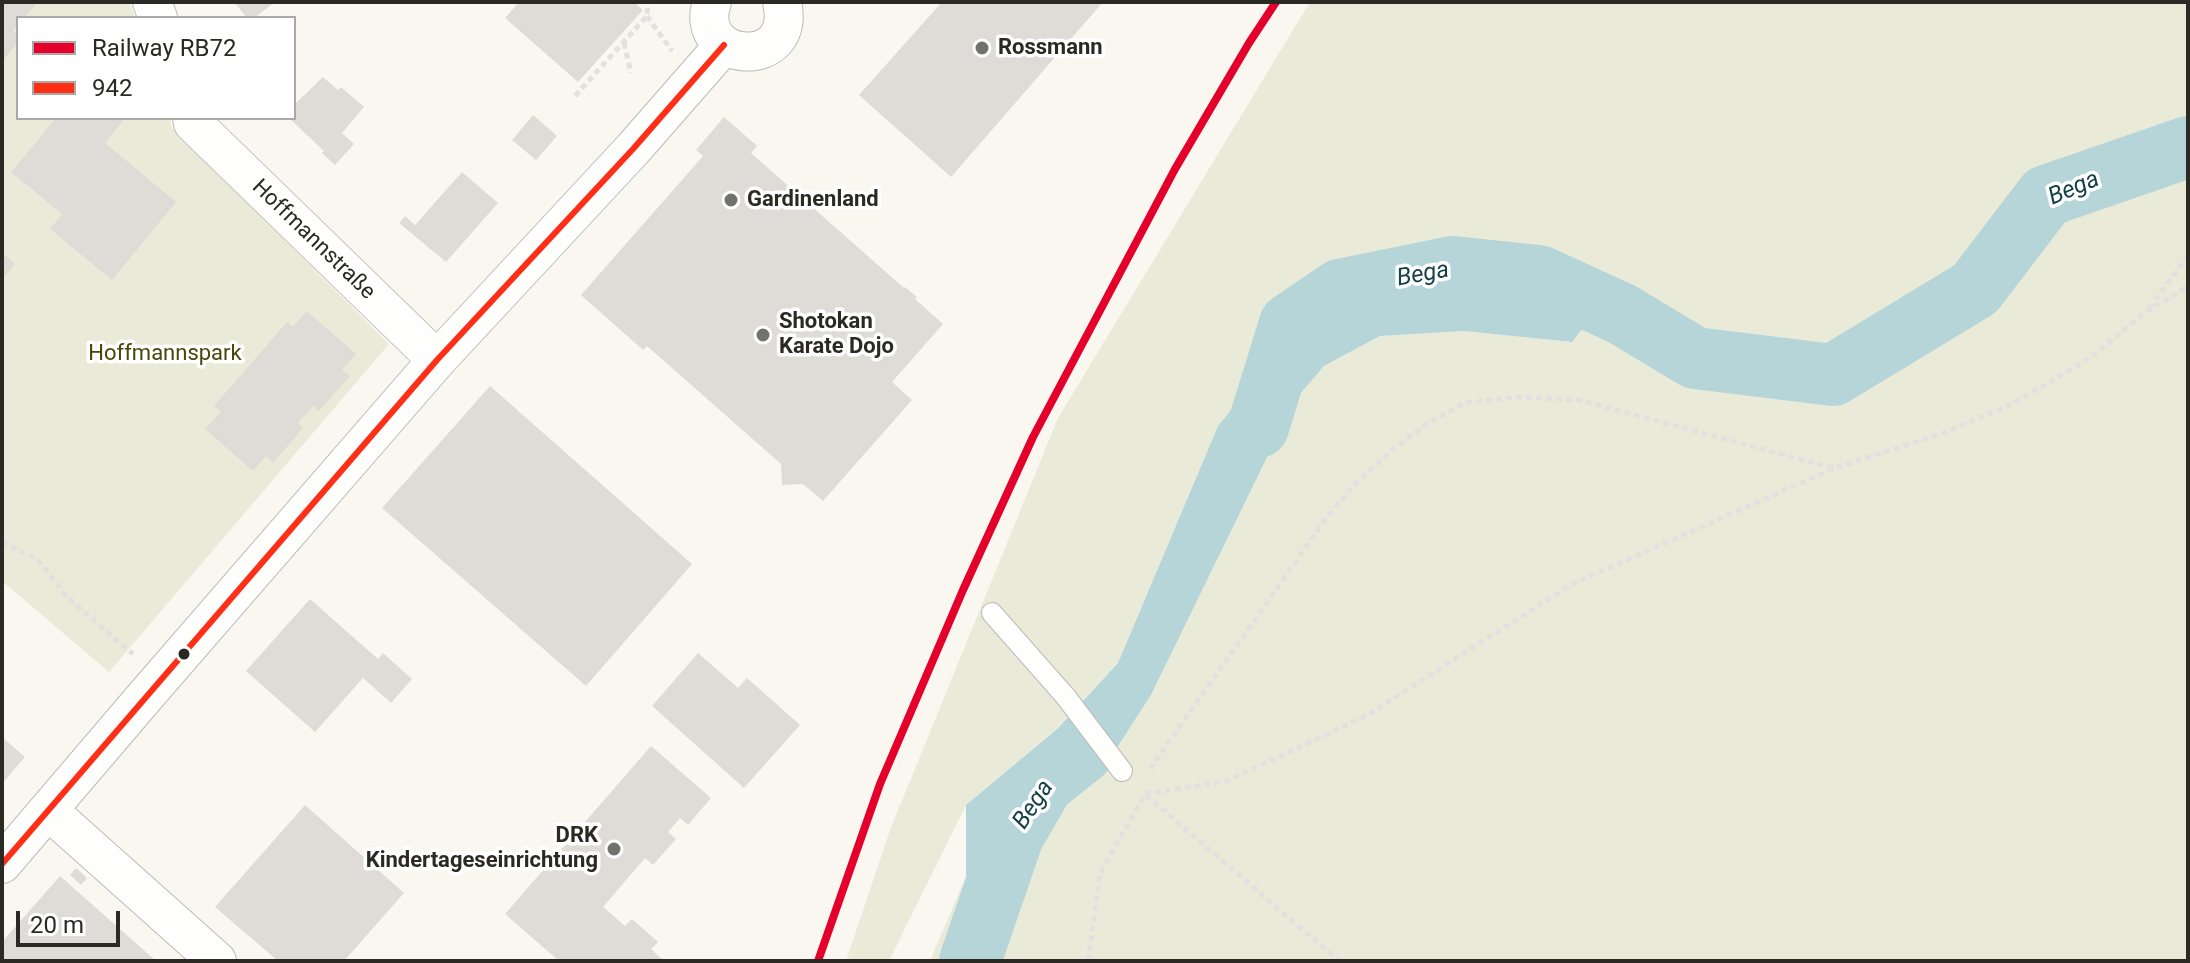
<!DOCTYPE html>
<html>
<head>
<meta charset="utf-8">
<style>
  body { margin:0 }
  #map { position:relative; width:2190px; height:963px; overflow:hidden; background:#f9f7f0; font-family:Roboto,sans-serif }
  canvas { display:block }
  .frame { position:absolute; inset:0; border:4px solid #2b2924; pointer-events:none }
  .legend { position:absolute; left:16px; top:16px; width:280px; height:104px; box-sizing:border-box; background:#fff; border:2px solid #aaa9a7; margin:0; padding:10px 14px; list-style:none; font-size:24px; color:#2b2924 }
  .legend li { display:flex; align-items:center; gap:16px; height:40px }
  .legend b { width:40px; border:2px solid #aaa9a7 }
  .scale { position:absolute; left:16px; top:911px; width:104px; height:36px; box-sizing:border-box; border:4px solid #2b2924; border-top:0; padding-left:10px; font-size:24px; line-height:28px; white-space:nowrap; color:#2b2924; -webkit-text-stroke:6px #fff; paint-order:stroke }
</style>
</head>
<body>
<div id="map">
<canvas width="2190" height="963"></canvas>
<div class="frame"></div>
<ul class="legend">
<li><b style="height:10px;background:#e4002b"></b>Railway RB72</li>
<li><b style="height:10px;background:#ff2e17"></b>942</li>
</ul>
<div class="scale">20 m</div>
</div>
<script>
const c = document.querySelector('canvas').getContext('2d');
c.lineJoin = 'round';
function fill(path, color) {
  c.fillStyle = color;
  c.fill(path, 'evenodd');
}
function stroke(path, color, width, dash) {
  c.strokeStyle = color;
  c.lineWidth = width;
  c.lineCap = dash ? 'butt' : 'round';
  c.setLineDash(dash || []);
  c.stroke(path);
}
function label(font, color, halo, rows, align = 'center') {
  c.font = font + ' Roboto,sans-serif';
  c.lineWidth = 7;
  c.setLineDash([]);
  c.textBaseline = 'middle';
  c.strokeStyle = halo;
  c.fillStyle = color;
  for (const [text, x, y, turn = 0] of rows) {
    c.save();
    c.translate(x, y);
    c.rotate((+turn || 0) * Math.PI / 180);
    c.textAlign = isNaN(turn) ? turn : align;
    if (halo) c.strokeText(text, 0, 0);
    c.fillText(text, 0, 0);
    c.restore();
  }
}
fill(new Path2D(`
  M 2,2 L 129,2 L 135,18 L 18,18 L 18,118 L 169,118 L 172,128 L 389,344 L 109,672 L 2,581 Z
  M 1310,2 L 2188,2 L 2188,961 L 930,961 L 966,876 L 1005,828 L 1099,767 L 1111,757 L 1151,695 L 1295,400 L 1324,366 L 1380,336 L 1464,331 L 1572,342 L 1594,313 L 1520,296 L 1445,284 L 1349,311 L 1285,344 L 1218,426 L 1118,663 L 1058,727 L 966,805 L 889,961 L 846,961 L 890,830 L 1058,418 Z`), '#eaead9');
fill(new Path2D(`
  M 1445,284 L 1520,296 L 1595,313 L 1572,342 L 1464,331 L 1380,336 L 1324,366 L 1295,400 L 1151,695 L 1111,757 L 1099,767 L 1005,828 L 966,876 L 966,805 L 1058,728 L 1118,663 L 1218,426 L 1285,344 L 1349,311 Z`), '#b6d5d9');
stroke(new Path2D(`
  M 1258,427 L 1290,324 L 1340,290 L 1453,267 L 1539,276 L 1622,314 L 1695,358 L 1833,375 L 1975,289 L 2046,196 L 2188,147
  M 970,961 L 1013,836 L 1043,784 L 1083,752`), '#b6d5d9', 62);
fill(new Path2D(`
  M 2,2 L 38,2 L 24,18 L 18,18 L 18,25 L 13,31 L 18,35 L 18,43 L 2,61 Z
  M 234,2 L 275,2 L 254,18 L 247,18 Z
  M 519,2 L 634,2 L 643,10 L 578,82 L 505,18 Z
  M 942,2 L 1103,2 L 951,177 L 859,95 Z
  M 323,77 L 338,90 L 341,87 L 364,107 L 342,133 L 354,144 L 335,165 L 322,153 L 324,151 L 289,118 L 294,118 L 294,105 Z
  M 533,115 L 557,136 L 536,160 L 512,140 Z
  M 724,117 L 757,146 L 751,153 L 904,288 L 905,287 L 917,297 L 915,299 L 943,324 L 892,382 L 912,400 L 823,501 L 803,484 L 782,485 L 781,464 L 647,346 L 643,350 L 581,295 L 703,156 L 696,150 Z
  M 56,118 L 125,118 L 105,143 L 176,202 L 112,280 L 50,229 L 62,214 L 11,172 Z
  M 462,172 L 498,203 L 446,262 L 399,223 L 405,216 L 415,225 Z
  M 2,253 L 15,264 L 2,279 Z
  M 307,311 L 356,354 L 342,370 L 350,376 L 319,411 L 313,406 L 298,423 L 303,428 L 273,463 L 266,456 L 253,471 L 205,429 L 221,412 L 214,406 L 287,322 L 293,327 Z
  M 490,386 L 692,564 L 586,686 L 382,508 Z
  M 310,599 L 378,659 L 383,653 L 412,679 L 391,703 L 363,678 L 315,732 L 246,671 Z
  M 698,653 L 738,688 L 747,678 L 800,725 L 744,788 L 652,706 Z
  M 2,737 L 25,757 L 2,784 Z
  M 651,746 L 711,798 L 688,825 L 680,818 L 668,832 L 676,839 L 653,865 L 645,858 L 603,907 L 625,926 L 632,919 L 658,942 L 651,949 L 664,961 L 559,961 L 505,914 Z
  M 305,805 L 404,893 L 344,961 L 278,961 L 215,907 Z
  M 76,868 L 87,878 L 81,885 L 70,875 Z
  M 60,876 L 156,961 L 2,961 L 2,942 Z`), '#dfdcd8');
const service = new Path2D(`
  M 992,613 L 1066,697 L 1122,771`);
const minor = new Path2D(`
  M 152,2 L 158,18
  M 712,2 C 691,63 798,73 782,2
  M 192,118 L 193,123 L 437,360
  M 49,811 L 217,961
  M 2,864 L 148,693 L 437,360 L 633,149 L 724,45`);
stroke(service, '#bdbbb6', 22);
stroke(minor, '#bdbbb6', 40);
stroke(new Path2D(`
  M 647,16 L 672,51
  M 624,43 L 631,73
  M 575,96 L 647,16 L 648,2
  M 2149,308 L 2188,256
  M 2,542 L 37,559 L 69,599 L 133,654
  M 1150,769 L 1327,517 L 1357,482 L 1391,451 L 1424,426 L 1464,403 L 1521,397 L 1579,400 L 1833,468
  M 1146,795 L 1339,961
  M 1088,961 L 1100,873 L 1145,794 L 1227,781 L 1366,716 L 1572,584 L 1835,468 L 1943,433 L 2012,404 L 2087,360 L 2146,312 L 2188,286`), '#e2e1df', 5, [6, 4]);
stroke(service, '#fefefd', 20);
stroke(minor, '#fefefd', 38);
stroke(new Path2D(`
  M 2,864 L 437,360 L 633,149 L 724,45`), '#ff2e17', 6);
stroke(new Path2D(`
  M 818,961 L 880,784 L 963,590 L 1033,437 L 1175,169 L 1249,43 L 1276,2`), '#e4002b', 8);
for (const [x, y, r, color] of [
  [982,48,8,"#73716b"],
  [731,200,8,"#73716b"],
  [763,335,8,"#73716b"],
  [184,654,7,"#2b2924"],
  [614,849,8,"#73716b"]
]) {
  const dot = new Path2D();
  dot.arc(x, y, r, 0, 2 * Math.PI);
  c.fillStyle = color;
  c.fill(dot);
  stroke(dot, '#fff', 3);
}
label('bold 22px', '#2b2924', '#fff', [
  ["Rossmann",998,48],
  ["Gardinenland",747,200],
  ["Shotokan",779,322],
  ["Karate Dojo",779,347],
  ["DRK",598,836,"right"],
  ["Kindertageseinrichtung",598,861,"right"]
], 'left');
label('22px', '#2b2924', '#fff', [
  ["Hoffmannstraße",313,240,44]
]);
label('22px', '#464709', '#fff', [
  ["Hoffmannspark",165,354]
]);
label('italic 24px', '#174148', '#fff', [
  ["Bega",2074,189,-23],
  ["Bega",1423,275,-10],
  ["Bega",1034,805,-56]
]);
</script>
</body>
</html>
